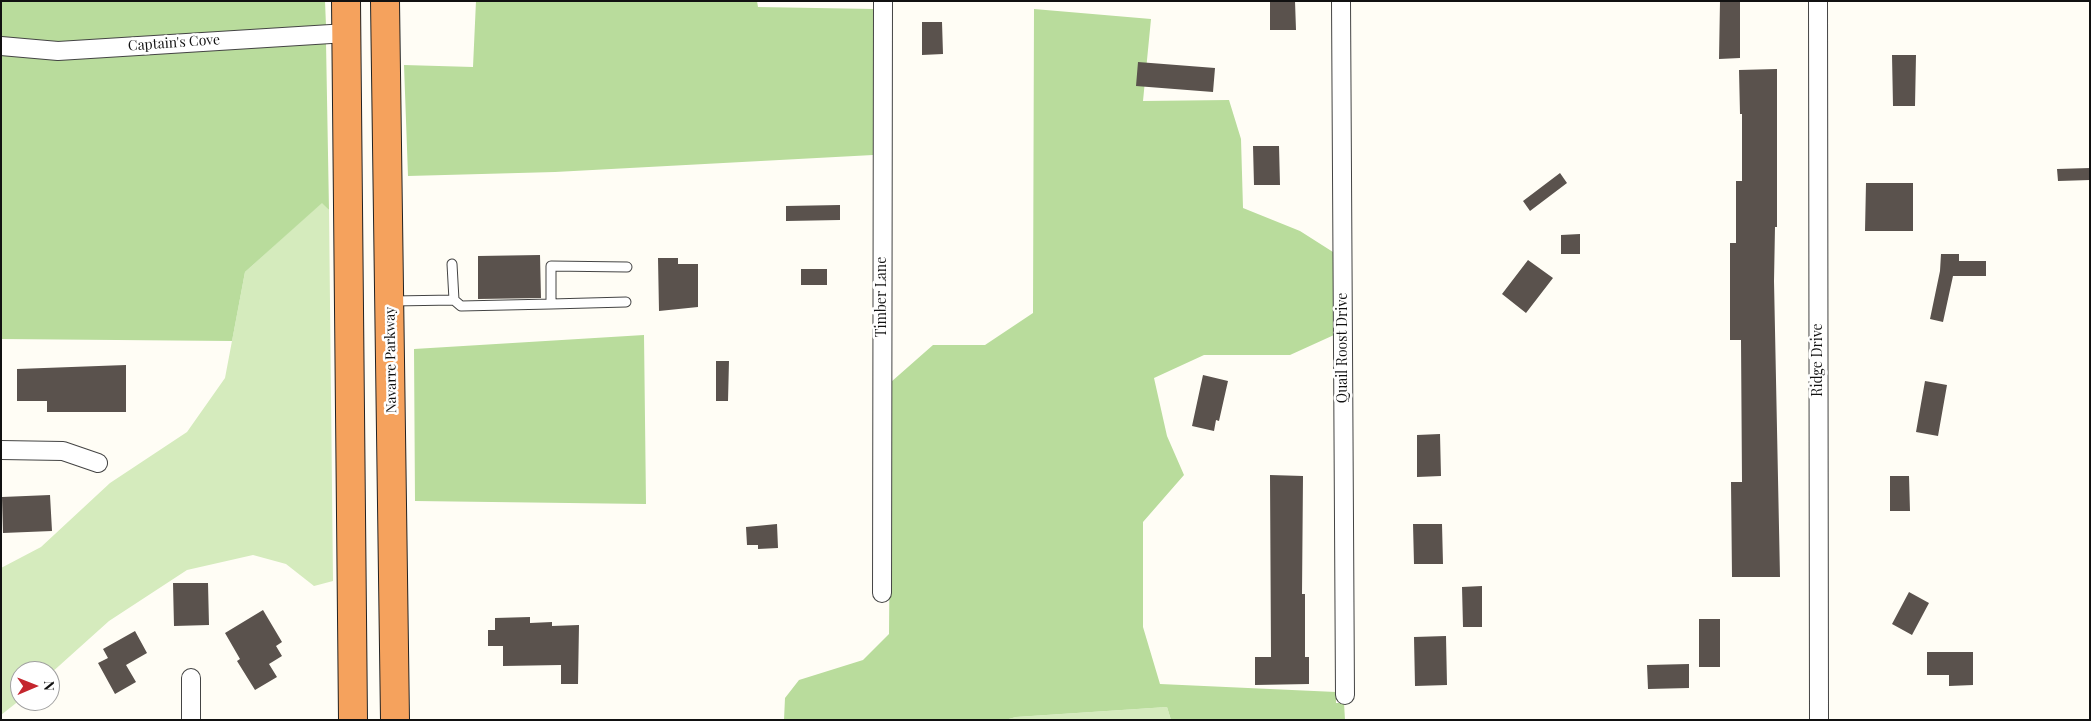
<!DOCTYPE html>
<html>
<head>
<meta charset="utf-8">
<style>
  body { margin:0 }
  #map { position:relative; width:2091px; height:721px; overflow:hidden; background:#fffdf5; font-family:"Playfair Display",serif }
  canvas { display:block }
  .frame { position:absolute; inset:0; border:2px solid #111; pointer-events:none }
  .north { position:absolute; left:10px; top:661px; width:50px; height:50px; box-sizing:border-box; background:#fff; border:1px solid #a0a0a0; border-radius:50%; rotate:89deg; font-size:14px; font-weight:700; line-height:20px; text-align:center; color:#111 }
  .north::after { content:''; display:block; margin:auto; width:18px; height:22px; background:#c4262e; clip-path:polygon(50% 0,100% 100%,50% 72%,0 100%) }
</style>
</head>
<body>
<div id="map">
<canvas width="2091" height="721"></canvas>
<div class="frame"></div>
<div class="north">N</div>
</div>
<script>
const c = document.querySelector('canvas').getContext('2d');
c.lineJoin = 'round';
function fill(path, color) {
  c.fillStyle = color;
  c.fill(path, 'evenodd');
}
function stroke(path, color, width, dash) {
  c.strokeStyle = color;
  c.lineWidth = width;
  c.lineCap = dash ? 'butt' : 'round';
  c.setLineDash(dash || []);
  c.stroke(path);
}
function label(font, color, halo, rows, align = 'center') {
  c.font = font + ' "Playfair Display",serif';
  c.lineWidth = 5;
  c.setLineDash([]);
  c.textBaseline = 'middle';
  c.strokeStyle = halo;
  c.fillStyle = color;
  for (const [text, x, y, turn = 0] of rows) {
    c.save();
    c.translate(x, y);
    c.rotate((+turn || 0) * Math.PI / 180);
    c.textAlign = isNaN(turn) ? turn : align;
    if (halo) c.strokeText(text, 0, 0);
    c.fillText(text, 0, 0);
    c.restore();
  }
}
fill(new Path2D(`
  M 322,202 L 329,210 L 333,581 L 314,586 L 286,564 L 253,555 L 187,570 L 109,621 L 50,674 L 50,671 L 20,671 L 20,700 L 1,715 L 1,568 L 41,547 L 110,483 L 187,432 L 225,378 L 245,272 Z
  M 1167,707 L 1171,720 L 1005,720 L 1016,717 Z`), '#d5ebbd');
fill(new Path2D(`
  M 1,1 L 325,1 L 326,26 L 58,43 L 1,38 Z
  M 476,1 L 757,1 L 758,7 L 874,9 L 873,155 L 555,172 L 408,176 L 404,65 L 473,67 Z
  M 1034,9 L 1151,19 L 1143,101 L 1229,100 L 1241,139 L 1243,208 L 1300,231 L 1333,252 L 1334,335 L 1290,355 L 1204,355 L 1154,378 L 1167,436 L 1184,475 L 1143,522 L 1143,627 L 1160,684 L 1336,692 L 1336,703 L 1344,703 L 1345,720 L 1171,720 L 1167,707 L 1016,717 L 1005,720 L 784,720 L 785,698 L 799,680 L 863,660 L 889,634 L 891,382 L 933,345 L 985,345 L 1033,313 Z
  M 326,42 L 329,210 L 322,203 L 245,272 L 232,341 L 1,339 L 1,54 Z
  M 644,335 L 646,504 L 415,501 L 414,349 Z`), '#b9dc9c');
fill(new Path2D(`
  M 1270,1 L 1295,1 L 1296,30 L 1270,30 Z
  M 1720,1 L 1740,1 L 1740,58 L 1719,59 Z
  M 922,22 L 942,22 L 943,54 L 922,55 Z
  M 1892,55 L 1916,55 L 1915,106 L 1893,106 Z
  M 1138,62 L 1215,68 L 1213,92 L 1136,86 Z
  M 1777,69 L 1777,227 L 1775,227 L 1774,281 L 1780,577 L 1732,577 L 1731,482 L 1742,482 L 1741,340 L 1730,340 L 1730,243 L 1736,243 L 1736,181 L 1742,181 L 1742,114 L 1740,114 L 1739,70 Z
  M 1253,146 L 1279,146 L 1280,185 L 1254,185 Z
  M 2090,168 L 2090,180 L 2058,181 L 2057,169 Z
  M 1560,173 L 1567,183 L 1530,211 L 1523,201 Z
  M 1866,183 L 1913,183 L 1913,231 L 1865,231 Z
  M 840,205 L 840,220 L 786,221 L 786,206 Z
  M 1580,234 L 1580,254 L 1561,254 L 1561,235 Z
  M 1941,254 L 1959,254 L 1959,261 L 1986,261 L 1986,276 L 1953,276 L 1943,322 L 1930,319 L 1940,271 Z
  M 540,255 L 541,298 L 478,299 L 478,256 Z
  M 658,258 L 678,258 L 678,264 L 698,264 L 698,307 L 659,311 Z
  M 1528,260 L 1553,278 L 1526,313 L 1502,294 Z
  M 801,269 L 827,269 L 827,285 L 801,285 Z
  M 716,361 L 729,361 L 728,401 L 716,401 Z
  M 126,365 L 126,412 L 47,412 L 47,401 L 17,401 L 17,369 Z
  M 1203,375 L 1228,381 L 1219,421 L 1216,420 L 1214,431 L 1192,426 Z
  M 1925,381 L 1947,385 L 1938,436 L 1916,432 Z
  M 1440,434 L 1441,476 L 1417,477 L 1417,435 Z
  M 1270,475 L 1303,476 L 1302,594 L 1305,594 L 1305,657 L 1309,657 L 1309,684 L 1255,685 L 1255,657 L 1271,657 Z
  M 1890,476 L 1909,476 L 1910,511 L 1890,511 Z
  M 50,495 L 52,531 L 3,533 L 2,497 Z
  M 777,524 L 778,548 L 758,549 L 758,545 L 747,545 L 746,527 Z
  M 1413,524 L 1442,524 L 1443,564 L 1414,564 Z
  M 173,583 L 208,583 L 209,625 L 174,626 Z
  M 1482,586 L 1482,627 L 1463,627 L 1462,587 Z
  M 1909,592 L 1929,603 L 1912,635 L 1892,624 Z
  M 263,610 L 282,642 L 276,646 L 282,656 L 269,664 L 277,677 L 255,690 L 237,661 L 240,659 L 225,633 Z
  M 530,617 L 530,623 L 552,622 L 552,626 L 579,625 L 578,684 L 561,684 L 561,665 L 503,666 L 503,646 L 488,646 L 488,630 L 495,630 L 495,618 Z
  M 1699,619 L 1720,619 L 1720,667 L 1699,667 Z
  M 135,631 L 147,653 L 126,665 L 136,682 L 115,694 L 98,663 L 108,658 L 103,649 Z
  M 1446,636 L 1447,685 L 1415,686 L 1414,637 Z
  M 1927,652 L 1973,652 L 1973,685 L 1949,686 L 1949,675 L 1927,675 Z
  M 1689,664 L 1689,688 L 1648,689 L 1647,665 Z`), '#5a524d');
const lane = new Path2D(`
  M 454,300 L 461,306 L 551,304 L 551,266 L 627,267
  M 393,301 L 454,300 L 452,264
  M 551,304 L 626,302`);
const street = new Path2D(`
  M 1341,1 L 1345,695
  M 1818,1 L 1819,720
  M 1,46 L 58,51 L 347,33
  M 1,450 L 63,451 L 98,463
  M 882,593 L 883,1
  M 191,720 L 191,678`);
const highway = new Path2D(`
  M 346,1 L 353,720
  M 385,1 L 395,720`);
stroke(lane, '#444', 11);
stroke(street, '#444', 20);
stroke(highway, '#222', 30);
stroke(lane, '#fff', 9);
stroke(street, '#fff', 18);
stroke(highway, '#f5a25d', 28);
label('14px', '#111', '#fff', [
  ["Captain's Cove",174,43,-4],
  ["Timber Lane",882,297,-90],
  ["Quail Roost Drive",1343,348,-90],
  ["Navarre Parkway",391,360,-91],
  ["Ridge Drive",1818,360,-90]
]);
</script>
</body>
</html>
